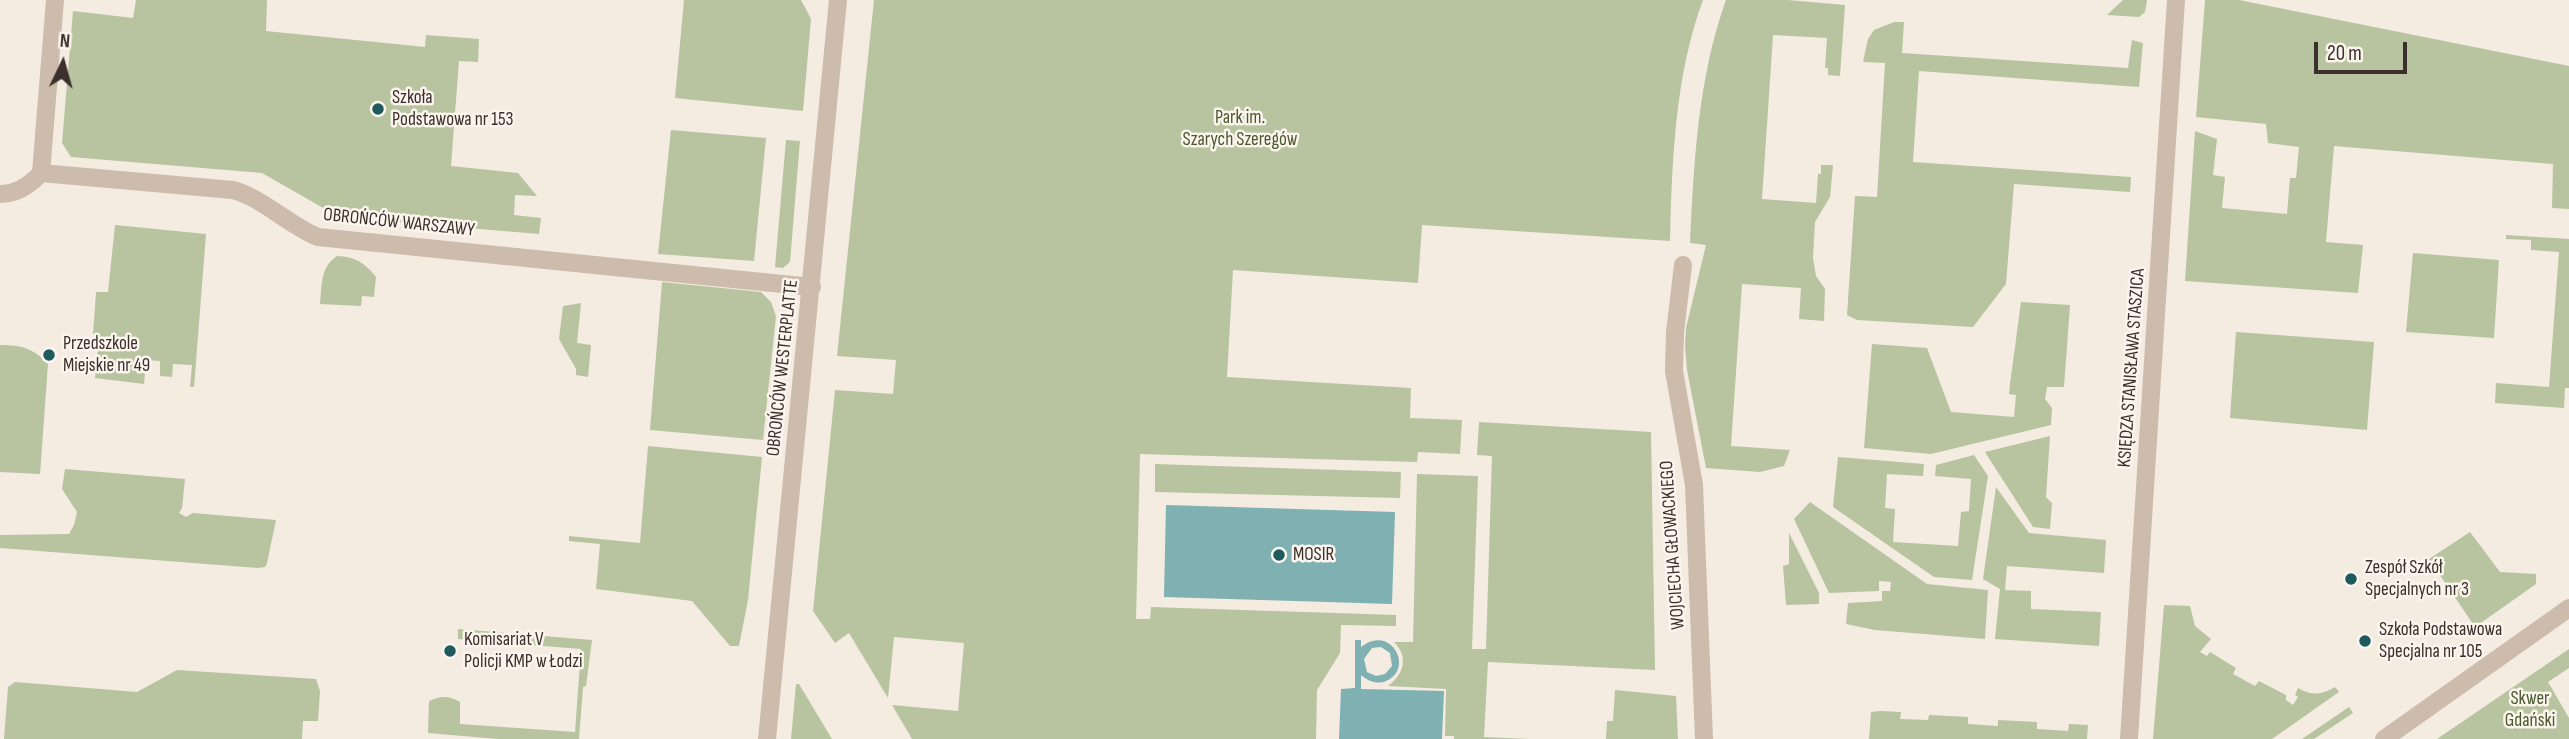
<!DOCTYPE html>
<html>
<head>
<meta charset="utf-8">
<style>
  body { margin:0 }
  #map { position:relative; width:2569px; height:739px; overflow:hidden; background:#f4ebe1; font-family:"Sofia Sans Condensed",sans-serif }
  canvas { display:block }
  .north { position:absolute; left:28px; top:28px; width:70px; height:70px; -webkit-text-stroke:5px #fbf5ee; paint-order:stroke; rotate:5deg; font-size:19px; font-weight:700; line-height:28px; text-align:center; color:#3b302b }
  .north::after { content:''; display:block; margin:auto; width:24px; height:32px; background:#3b302b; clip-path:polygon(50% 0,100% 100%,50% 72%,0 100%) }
  .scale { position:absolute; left:2314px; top:42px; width:93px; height:32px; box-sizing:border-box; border:4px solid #3b302b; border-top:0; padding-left:9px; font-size:21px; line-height:24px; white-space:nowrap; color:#3b302b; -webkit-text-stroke:5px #fbf5ee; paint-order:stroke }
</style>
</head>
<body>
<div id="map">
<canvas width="2569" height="739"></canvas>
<div class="north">N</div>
<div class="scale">20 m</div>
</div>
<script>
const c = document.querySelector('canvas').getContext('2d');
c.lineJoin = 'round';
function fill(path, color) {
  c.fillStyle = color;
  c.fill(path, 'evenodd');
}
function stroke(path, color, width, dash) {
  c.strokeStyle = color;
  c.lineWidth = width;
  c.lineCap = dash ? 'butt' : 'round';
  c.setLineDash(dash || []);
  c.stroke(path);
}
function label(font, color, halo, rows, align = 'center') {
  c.font = font + ' "Sofia Sans Condensed",sans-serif';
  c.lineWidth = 5;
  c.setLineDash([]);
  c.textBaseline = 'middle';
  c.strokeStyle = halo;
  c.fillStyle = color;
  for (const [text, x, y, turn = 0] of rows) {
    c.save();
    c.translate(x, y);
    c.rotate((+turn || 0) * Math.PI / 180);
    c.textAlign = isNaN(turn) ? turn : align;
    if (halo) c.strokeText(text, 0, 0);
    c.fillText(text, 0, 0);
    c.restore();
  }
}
fill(new Path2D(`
  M 136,0 L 267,0 L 266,31 L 425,47 L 426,35 L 479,39 L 478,62 L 459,61 L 451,166 L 518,173 L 537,196 L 515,195 L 514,215 L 541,218 L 539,234 L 339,217 L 262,173 L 71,157 L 62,143 L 73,11 L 133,18 Z
  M 684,0 L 801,0 L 811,19 L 803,111 L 675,98 Z
  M 874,0 L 1703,0 C 1675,75 1672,161 1670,241 L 1422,225 L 1418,283 L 1233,270 L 1227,377 L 1411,388 L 1410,418 L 1462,420 L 1460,454 L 1418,452 L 1417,462 L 1140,454 L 1136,619 L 1150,619 L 1151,607 L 1396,615 L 1396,626 L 1341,625 L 1340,653 L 1317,690 L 1316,739 L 912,739 L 892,705 L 958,711 L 964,643 L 894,637 L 888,698 L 849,633 L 835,643 L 813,611 L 835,390 L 893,394 L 896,360 L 837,356 Z
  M 1726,0 L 1788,0 L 1845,5 L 1840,76 L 1828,75 L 1828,68 L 1825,68 L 1827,38 L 1773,35 L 1762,199 L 1816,203 L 1818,174 L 1821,174 L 1821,165 L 1833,165 L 1830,197 L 1815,222 L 1813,258 L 1816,276 L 1825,289 L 1824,321 L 1799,319 L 1801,288 L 1742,284 L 1731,446 L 1790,450 L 1784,466 L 1760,472 L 1706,468 L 1687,370 L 1685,346 L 1686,328 L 1706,245 L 1690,243 C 1694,161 1698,78 1726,0 Z
  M 2123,0 L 2147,0 L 2145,12 L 2139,17 L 2107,15 Z
  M 2205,0 L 2239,0 L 2569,66 L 2569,209 L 2552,208 L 2553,164 L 2334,146 L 2326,242 L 2363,245 L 2358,293 L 2185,281 L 2195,131 L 2217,139 L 2213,175 L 2225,177 L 2222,208 L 2287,214 L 2290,178 L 2296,178 L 2299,147 L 2268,143 L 2266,124 L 2196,117 Z
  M 1894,22 L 1904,22 L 1902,53 L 2128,68 L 2132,40 L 2143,43 L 2139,87 L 1919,71 L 1913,162 L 2131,177 L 2130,192 L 2014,184 L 2006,284 L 1973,327 L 1857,320 L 1847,315 L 1855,196 L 1877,197 L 1885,63 L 1863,62 L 1868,39 L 1874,30 Z
  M 671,130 L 766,138 L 754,261 L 658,254 Z
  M 786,140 L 800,141 L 790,262 L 783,268 L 775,267 Z
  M 115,225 L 206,234 L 194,387 L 190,387 L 192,365 L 173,364 L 172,377 L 160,376 L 160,361 L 146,360 L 144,384 L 95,378 L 99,335 L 93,334 L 96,292 L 108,292 Z
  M 2506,235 L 2569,239 L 2569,388 L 2565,388 L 2564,408 L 2495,403 L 2496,383 L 2549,387 L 2559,252 L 2531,250 L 2531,240 L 2506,239 Z
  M 2413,253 L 2499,260 L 2494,338 L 2406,332 Z
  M 337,256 C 356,257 365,263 376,277 L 374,297 L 362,296 L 361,306 L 320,304 C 322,286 320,267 337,256 Z
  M 662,282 L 761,292 L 771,302 L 776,316 L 763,440 L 650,430 Z
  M 2021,302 L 2070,305 L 2064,387 L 2047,387 L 2045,399 L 2052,408 L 2051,425 L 1931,454 L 1864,448 L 1872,344 L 1927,348 L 1951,412 L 2014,417 L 2016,395 L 2009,394 L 2010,384 Z
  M 581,303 L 577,343 L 591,345 L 588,377 L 576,375 L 576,369 L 559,339 L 563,306 Z
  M 2236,332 L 2374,342 L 2367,430 L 2230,418 Z
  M 0,345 C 21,345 33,348 48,364 L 40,474 L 0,472 Z
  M 1479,422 L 1651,432 L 1655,670 L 1488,662 L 1484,737 L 1530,739 L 1454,739 L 1454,736 L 1445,736 L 1446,689 L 1388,686 C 1404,674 1409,657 1394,642 L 1413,642 L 1417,474 L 1478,476 L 1472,649 L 1486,649 L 1492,456 L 1477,455 Z
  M 2050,436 L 2046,497 L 2052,503 L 2050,529 L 2033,527 L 1985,452 Z
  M 648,446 L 762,457 L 748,600 L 739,646 L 730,646 L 692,601 L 596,589 L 600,544 L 569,541 L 569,536 L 640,543 Z
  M 1974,455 L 1988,476 L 1972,580 L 1934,577 L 1833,507 L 1838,457 L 1924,464 L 1923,476 L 1887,474 L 1885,508 L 1895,509 L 1893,542 L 1958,546 L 1961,512 L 1969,511 L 1971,479 L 1935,476 L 1936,465 Z
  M 1155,464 L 1401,472 L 1400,498 L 1155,492 Z
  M 65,469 L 185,479 L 182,508 L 179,513 L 186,517 L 193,513 L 276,520 L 267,563 L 265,567 L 258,568 L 0,548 L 0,535 L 69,534 L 74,525 L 77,512 L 62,489 Z
  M 1996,487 L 2029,533 L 2106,540 L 2104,573 L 2007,566 L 2005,590 L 2031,591 L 2031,609 L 2101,612 L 2099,646 L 1995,639 L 2000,589 L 1983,579 Z
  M 1810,502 L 1927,584 L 1988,590 L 1985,639 L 1875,630 L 1846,624 L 1848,603 L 1882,601 L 1882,591 L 1890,591 L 1891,582 L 1879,581 L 1879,591 L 1829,593 L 1794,519 Z
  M 2470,532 L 2500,572 L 2536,574 L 2536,584 L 2475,627 L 2429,559 Z
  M 1789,533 L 1819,593 L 1819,604 L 1786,605 L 1783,566 L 1789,564 Z
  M 2164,605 L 2190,606 L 2195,626 L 2211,639 L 2200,652 L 2207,656 L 2210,652 L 2236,668 L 2233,674 L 2255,686 L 2259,681 L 2286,695 L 2286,700 L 2293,705 L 2298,697 L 2295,695 L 2298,688 C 2312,696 2322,695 2335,687 L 2339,692 L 2272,739 L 2153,739 Z
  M 458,629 L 592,640 L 586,686 L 583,687 L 579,739 L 498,739 L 428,733 L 429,701 C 442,695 449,696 460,702 L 460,724 L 575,732 L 581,649 L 458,639 Z
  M 2569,649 L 2569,668 L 2548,682 L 2569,718 L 2569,739 L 2437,739 Z
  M 177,670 L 316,679 L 320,691 L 318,721 L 303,721 L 302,739 L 4,739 L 8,687 L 15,682 L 137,692 Z
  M 796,684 L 799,684 L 832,739 L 791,739 Z
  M 1615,690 L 1676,696 L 1678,739 L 1606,739 L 1607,721 L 1613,721 Z
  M 2349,707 L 2353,713 L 2314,739 L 2302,739 Z
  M 1880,711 L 1901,712 L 1900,719 L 1928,720 L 1929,715 L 1968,717 L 1968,724 L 1998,726 L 1998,720 L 2037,722 L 2037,729 L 2068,731 L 2069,724 L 2088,725 L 2087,739 L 1869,739 L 1871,712 Z`), '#b8c4a0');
fill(new Path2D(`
  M 1166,505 L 1395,512 L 1392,604 L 1164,597 Z
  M 1355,640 L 1361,640 L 1361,647 C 1391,623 1415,669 1386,681 C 1377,685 1368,681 1361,675 L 1361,689 L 1444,691 L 1442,739 L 1339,739 L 1341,689 L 1355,688 ZM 1381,647 L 1390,653 L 1392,666 L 1385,674 L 1376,676 L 1367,672 L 1364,659 L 1372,648 Z`), '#7fb0b2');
stroke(new Path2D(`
  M 41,173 L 233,190 C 261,197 290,226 318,237 L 812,287
  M 41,173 L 55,0
  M 0,194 C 17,194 30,185 41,173
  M 1683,265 L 1675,332 L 1674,371 L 1694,485 L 1704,739
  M 767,739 L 838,0
  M 2129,739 L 2176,0
  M 2384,739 L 2569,608`), '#cdbbac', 18);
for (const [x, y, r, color] of [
  [378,109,7,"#1f5a5e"],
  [49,355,7,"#1f5a5e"],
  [1279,555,7,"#1f5a5e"],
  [2351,579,7,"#1f5a5e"],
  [2365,641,7,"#1f5a5e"],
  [450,651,7,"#1f5a5e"]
]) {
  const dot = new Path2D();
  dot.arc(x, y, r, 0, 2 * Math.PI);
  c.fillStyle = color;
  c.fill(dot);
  stroke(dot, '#fbf5ee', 2.5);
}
label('19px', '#3b302b', '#fbf5ee', [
  ["Szkoła",392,98],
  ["Podstawowa nr 153",392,120],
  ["Przedszkole",63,344],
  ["Miejskie nr 49",63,366],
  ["MOSIR",1293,555],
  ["Zespół Szkół",2365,568],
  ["Specjalnych nr 3",2365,590],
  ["Szkoła Podstawowa",2379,630],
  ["Specjalna nr 105",2379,652],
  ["Komisariat V",464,640],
  ["Policji KMP w Łodzi",464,662]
], 'left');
label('19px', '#4a5a2e', '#fbf5ee', [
  ["Park im.",1240,118],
  ["Szarych Szeregów",1240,140],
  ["Skwer",2530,699],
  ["Gdański",2530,721]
]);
label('19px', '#3b302b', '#fbf5ee', [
  ["OBROŃCÓW WARSZAWY",399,223,6],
  ["OBROŃCÓW WESTERPLATTE",783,368,-84],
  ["KSIĘDZA STANISŁAWA STASZICA",2132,368,-86],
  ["WOJCIECHA GŁOWACKIEGO",1673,545,-94]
]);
</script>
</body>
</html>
